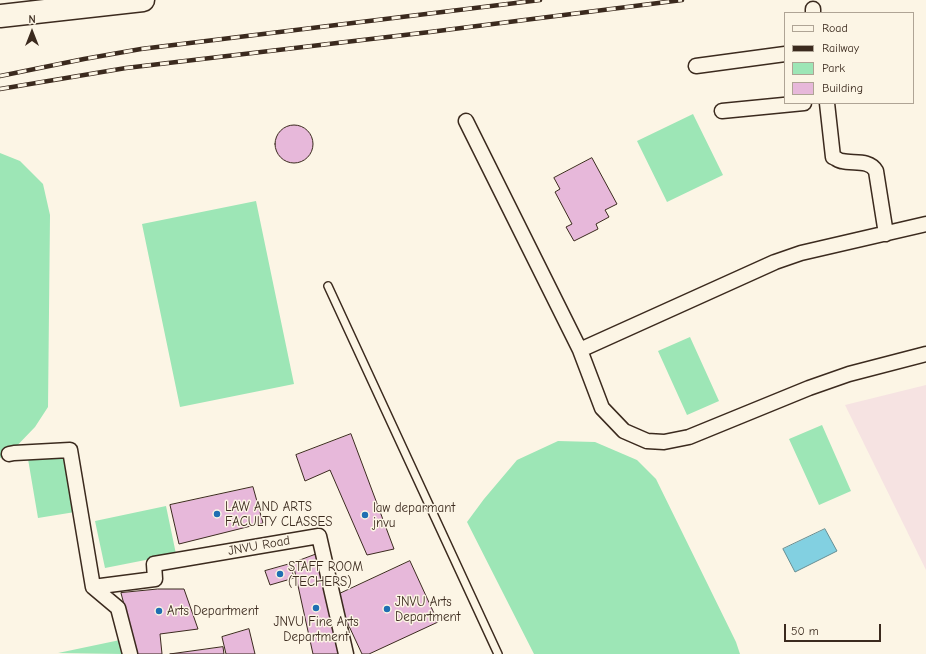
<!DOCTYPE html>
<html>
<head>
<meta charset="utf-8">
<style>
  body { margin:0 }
  #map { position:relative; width:926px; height:654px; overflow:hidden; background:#fcf5e5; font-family:"Comic Neue",sans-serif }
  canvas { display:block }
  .legend { position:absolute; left:784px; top:12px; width:130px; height:92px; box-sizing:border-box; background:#fcf5e5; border:1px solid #afa495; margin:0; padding:5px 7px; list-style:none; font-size:12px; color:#3b2a1e }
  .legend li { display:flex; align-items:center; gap:8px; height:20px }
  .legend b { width:20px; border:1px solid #afa495 }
  .north { position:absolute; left:12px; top:12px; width:40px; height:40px; -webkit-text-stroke:3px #fcf5e5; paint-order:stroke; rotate:0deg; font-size:11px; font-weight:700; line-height:16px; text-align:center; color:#3b2a1e }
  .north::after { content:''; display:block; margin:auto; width:14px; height:18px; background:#3b2a1e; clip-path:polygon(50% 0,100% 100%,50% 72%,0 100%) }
  .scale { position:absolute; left:784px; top:624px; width:97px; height:18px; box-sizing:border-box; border:2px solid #3b2a1e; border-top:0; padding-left:5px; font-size:12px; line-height:14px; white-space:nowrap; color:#3b2a1e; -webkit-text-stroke:3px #fcf5e5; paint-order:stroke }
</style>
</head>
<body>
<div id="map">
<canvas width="926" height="654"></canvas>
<ul class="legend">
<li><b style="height:5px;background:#fcf5e5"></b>Road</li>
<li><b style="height:5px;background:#3b2a1e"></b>Railway</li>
<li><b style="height:11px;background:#9de6b6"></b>Park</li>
<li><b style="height:11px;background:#e7b8da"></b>Building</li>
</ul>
<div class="north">N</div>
<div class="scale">50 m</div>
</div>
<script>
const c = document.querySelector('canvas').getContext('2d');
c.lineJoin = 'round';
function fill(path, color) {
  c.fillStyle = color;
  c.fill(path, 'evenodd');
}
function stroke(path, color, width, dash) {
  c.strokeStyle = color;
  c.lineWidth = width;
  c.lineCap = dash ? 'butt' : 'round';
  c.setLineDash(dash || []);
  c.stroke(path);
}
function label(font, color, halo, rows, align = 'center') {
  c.font = font + ' "Comic Neue",sans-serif';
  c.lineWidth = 3;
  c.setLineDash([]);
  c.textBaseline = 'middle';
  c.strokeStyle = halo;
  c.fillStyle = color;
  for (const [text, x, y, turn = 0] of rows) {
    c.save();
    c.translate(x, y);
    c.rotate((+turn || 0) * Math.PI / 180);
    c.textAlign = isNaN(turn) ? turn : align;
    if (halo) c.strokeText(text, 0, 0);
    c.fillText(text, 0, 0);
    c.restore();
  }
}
fill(new Path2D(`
  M 926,385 L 926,570 L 845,405 Z`), '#f6e3e2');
fill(new Path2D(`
  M 693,114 L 723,175 L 667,202 L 637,141 Z
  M 0,153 L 20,161 L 43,184 L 50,215 L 48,407 L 35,427 L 9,454 L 0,458 Z
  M 256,201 L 294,384 L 180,407 L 142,224 Z
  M 690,337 L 719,401 L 687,415 L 658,351 Z
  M 822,425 L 851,491 L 819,505 L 789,439 Z
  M 558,441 L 595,442 L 637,460 L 656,479 L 736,642 L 740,654 L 534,654 L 467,522 L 484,499 L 517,460 Z
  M 64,453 L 75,512 L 38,518 L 28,459 Z
  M 166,506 L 176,554 L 105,568 L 95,521 Z
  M 120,640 L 123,654 L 58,653 Z`), '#9de6b6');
const water = new Path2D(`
  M 825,529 L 837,551 L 795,572 L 783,549 Z`);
fill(water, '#82d0e1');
stroke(water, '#668e93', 1);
const building = new Path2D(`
  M275 144a19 19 0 1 1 38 0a19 19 0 1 1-38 0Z
  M 592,158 L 617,204 L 605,210 L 609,217 L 596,224 L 598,229 L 574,241 L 566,227 L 572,224 L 555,192 L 560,189 L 554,178 Z
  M 351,434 L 394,549 L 367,555 L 330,470 L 305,481 L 296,455 Z
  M 253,487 L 263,523 L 179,544 L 170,505 Z
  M 317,554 L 339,654 L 313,654 L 293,563 Z
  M 410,561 L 438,622 L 369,654 L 362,654 L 335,596 Z
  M 290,564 L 294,578 L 270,585 L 265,571 Z
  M 158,589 L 184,589 L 198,629 L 160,634 L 162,654 L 137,654 L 121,593 Z
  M 249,629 L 255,654 L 226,654 L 222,637 Z
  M 223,647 L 224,654 L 170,654 Z`);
fill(building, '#e7b8da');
stroke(building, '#3b2a1e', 1);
const service = new Path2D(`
  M 328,286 L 498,654`);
const minor = new Path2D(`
  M 813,9 L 813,13
  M 696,66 L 785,54
  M 827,103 L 833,157 C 836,158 839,161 842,161 C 853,164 869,159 876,171 L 886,234
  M 722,111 L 804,103
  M 466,121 L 580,350 L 602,408 L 624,431 L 647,441 L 664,442 L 689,437 L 809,388 L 849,374 L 926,354
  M 580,350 L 775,262 L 801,253 L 926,224
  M 9,454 L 14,453 L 70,450 L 93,587 L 118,608 L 130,654
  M 93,587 L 155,579 L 154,564 L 319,536 L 346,654`);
const primary = new Path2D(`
  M 0,16 L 143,0`);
stroke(service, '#3b2a1e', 10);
stroke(minor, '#3b2a1e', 17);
stroke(primary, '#3b2a1e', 25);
stroke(service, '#fcf5e5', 7);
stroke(minor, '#fcf5e5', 14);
stroke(primary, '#fcf5e5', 22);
const rail = new Path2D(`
  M 0,76 L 84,59 L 141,49 L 540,0
  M 0,89 L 126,68 L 430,32 L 682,0`);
stroke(rail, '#3b2a1e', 4.5);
stroke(rail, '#fcf5e5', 3, [9]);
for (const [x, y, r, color] of [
  [217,514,4,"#1f6fb2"],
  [365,515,4,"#1f6fb2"],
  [280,574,4,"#1f6fb2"],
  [316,608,4,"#1f6fb2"],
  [387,609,4,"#1f6fb2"],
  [159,611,4,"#1f6fb2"]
]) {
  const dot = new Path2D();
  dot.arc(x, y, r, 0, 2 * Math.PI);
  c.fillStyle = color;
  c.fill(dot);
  stroke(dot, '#fcf5e5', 1.5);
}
label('13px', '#3b2a1e', '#fcf5e5', [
  ["LAW AND ARTS",225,507],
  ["FACULTY CLASSES",225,522],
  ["law deparmant",373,508],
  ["jnvu",373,523],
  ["STAFF ROOM",288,567],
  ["(TECHERS)",288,582],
  ["JNVU Arts",395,602],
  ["Department",395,617],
  ["Arts Department",167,611],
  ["JNVU Fine Arts",316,622,"center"],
  ["Department",316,637,"center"]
], 'left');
label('13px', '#3b2a1e', '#fcf5e5', [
  ["JNVU Road",259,546,-10]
]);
</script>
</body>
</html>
